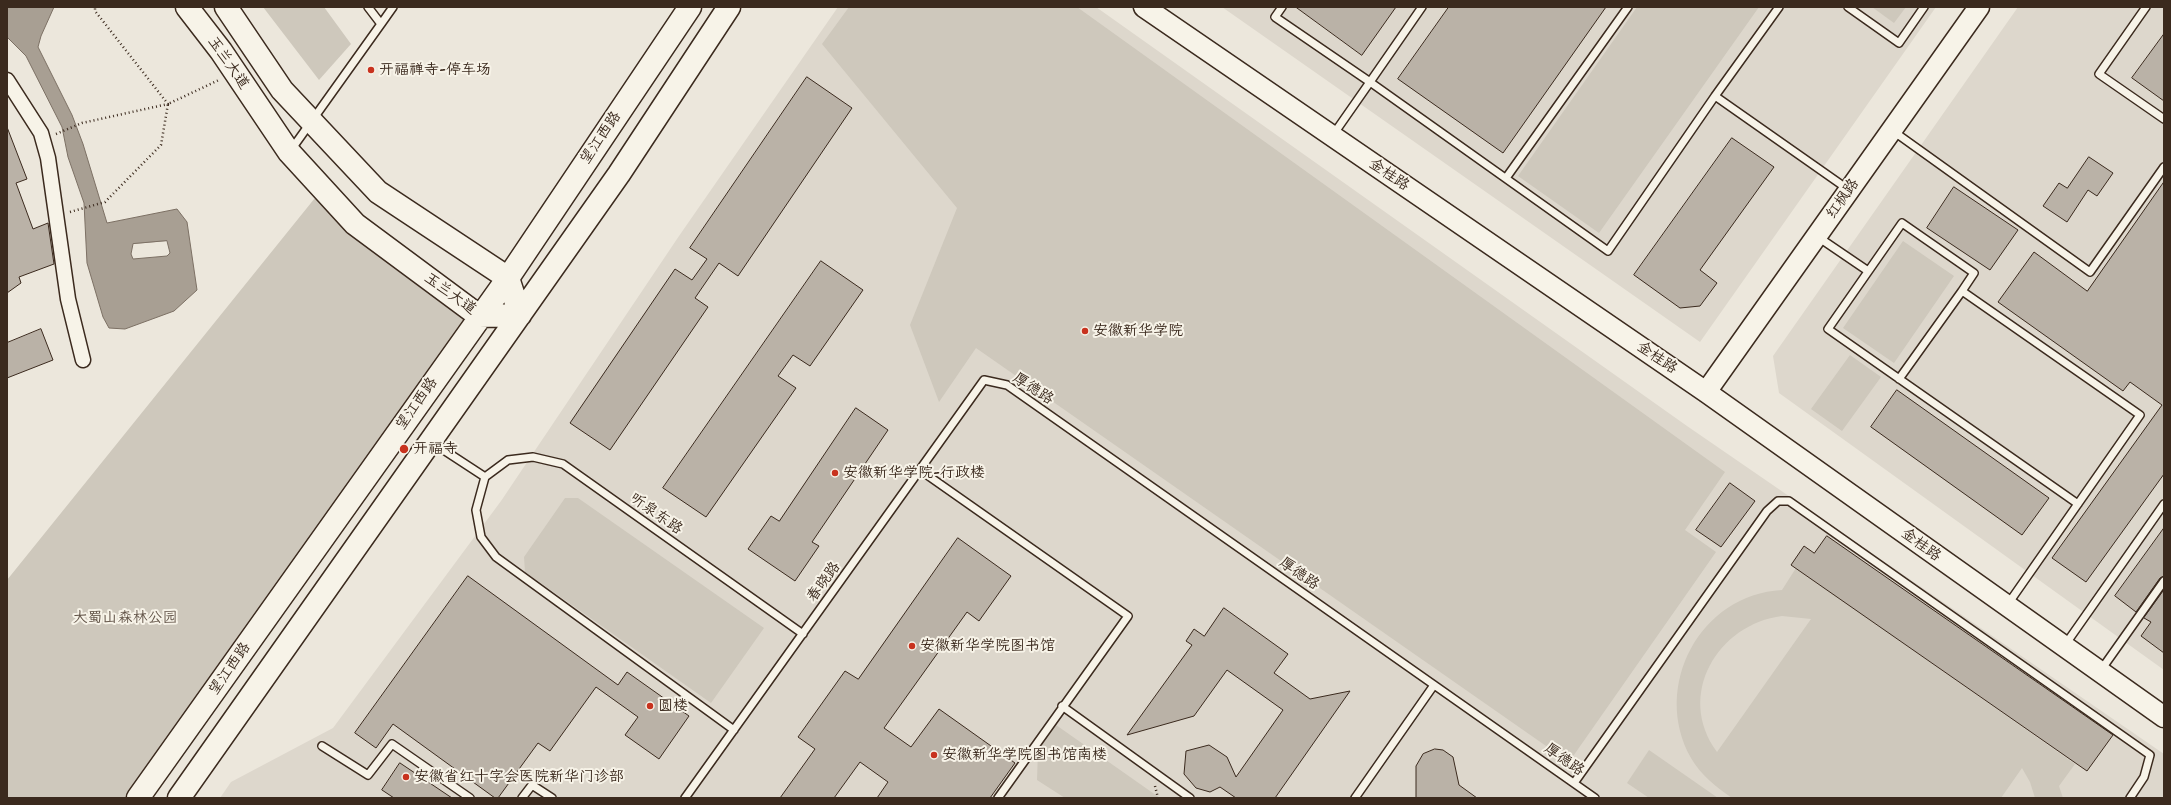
<!DOCTYPE html>
<html>
<head>
<meta charset="utf-8">
<style>
  body { margin:0 }
  #map { position:relative; width:2171px; height:805px; overflow:hidden; background:#ece7dc; font-family:Sriracha,sans-serif }
  canvas { display:block }
  .frame { position:absolute; inset:0; border:8px solid #3b2a1e; pointer-events:none }
</style>
</head>
<body>
<div id="map">
<canvas width="2171" height="805"></canvas>
<div class="frame"></div>
</div>
<script>
const c = document.querySelector('canvas').getContext('2d');
c.lineJoin = 'round';
function fill(path, color) {
  c.fillStyle = color;
  c.fill(path, 'evenodd');
}
function stroke(path, color, width, dash) {
  c.strokeStyle = color;
  c.lineWidth = width;
  c.lineCap = dash ? 'butt' : 'round';
  c.setLineDash(dash || []);
  c.stroke(path);
}
function label(font, color, halo, rows, align = 'center') {
  c.font = font + ' Sriracha,"LXGW WenKai TC",sans-serif';
  c.lineWidth = 4;
  c.setLineDash([]);
  c.textBaseline = 'middle';
  c.strokeStyle = halo;
  c.fillStyle = color;
  for (const [text, x, y, turn = 0] of rows) {
    c.save();
    c.translate(x, y);
    c.rotate((+turn || 0) * Math.PI / 180);
    c.textAlign = isNaN(turn) ? turn : align;
    if (halo) c.strokeText(text, 0, 0);
    c.fillText(text, 0, 0);
    c.restore();
  }
}
fill(new Path2D(`
  M 838,7 L 1096,7 L 1687,426 L 2164,754 L 2164,798 L 220,798 L 231,782 L 333,728 L 501,501 L 679,236 Z
  M 1222,7 L 1936,7 L 1700,342 Z
  M 2018,7 L 2164,7 L 2164,670 L 1779,393 L 1773,356 Z`), '#ddd7cc');
fill(new Path2D(`
  M 263,7 L 324,7 L 351,44 L 319,80 Z
  M 849,7 L 1077,7 L 1725,472 L 1685,530 L 1716,552 L 1569,762 L 976,348 L 939,402 L 910,325 L 957,208 L 822,44 Z
  M 1637,7 L 1759,7 L 1599,233 L 1518,176 Z
  M 1872,7 L 1906,7 L 1894,23 Z
  M 323,188 L 479,316 L 138,798 L 7,798 L 7,580 Z
  M 1903,241 L 1954,276 L 1894,363 L 1843,328 Z
  M 1850,355 L 1881,377 L 1842,431 L 1811,409 Z
  M 565,498 L 578,498 L 764,628 L 711,703 L 525,572 L 524,557 Z
  M 1796,568 L 2075,764 L 2059,786 L 2063,798 L 2035,798 L 2030,782 L 2022,768 L 2001,798 L 1732,798 C 1716,787 1701,775 1691,758 C 1651,687 1700,594 1782,590 ZM 1782,616 L 1811,619 L 1717,752 C 1675,695 1718,624 1782,616 Z
  M 1056,725 L 1160,798 L 1065,798 L 1037,780 L 1038,750 Z
  M 1649,750 L 1718,798 L 1649,798 L 1627,783 Z`), '#cec8bc');
const water = new Path2D(`
  M 7,7 L 54,7 L 41,36 L 38,47 L 72,115 L 83,144 L 107,223 L 177,209 L 187,222 L 197,290 L 174,311 L 125,329 L 109,328 L 103,317 L 87,263 L 84,203 L 68,157 L 62,127 L 26,56 L 7,37 ZM 167,241 L 170,253 L 167,256 L 133,259 L 131,254 L 133,244 Z`);
fill(water, '#a89f93');
stroke(water, '#7c7064', 1);
const building = new Path2D(`
  M 1296,7 L 1396,7 L 1362,55 Z
  M 1449,7 L 1606,7 L 1503,153 L 1398,79 Z
  M 2164,34 L 2164,101 L 2132,78 Z
  M 807,77 L 852,108 L 738,276 L 719,263 L 695,298 L 708,307 L 610,450 L 570,423 L 675,269 L 692,280 L 707,259 L 690,248 Z
  M 7,127 L 27,179 L 16,183 L 33,229 L 48,223 L 54,264 L 19,277 L 21,283 L 7,293 Z
  M 1732,138 L 1774,167 L 1700,270 L 1717,283 L 1700,306 L 1680,308 L 1634,275 Z
  M 2089,157 L 2113,173 L 2097,196 L 2088,190 L 2067,222 L 2043,206 L 2059,183 L 2067,188 Z
  M 2164,182 L 2164,474 L 2086,582 L 2052,558 L 2162,405 L 2130,382 L 2123,391 L 1998,302 L 2034,252 L 2087,291 Z
  M 1954,187 L 2018,230 L 1990,270 L 1927,228 Z
  M 821,261 L 863,290 L 810,366 L 793,355 L 778,376 L 796,388 L 706,517 L 663,488 Z
  M 41,329 L 53,360 L 7,378 L 7,343 Z
  M 1897,390 L 2049,498 L 2022,535 L 1871,427 Z
  M 856,408 L 888,430 L 812,542 L 819,546 L 795,581 L 748,549 L 771,516 L 779,521 Z
  M 1730,483 L 1755,501 L 1721,547 L 1696,530 Z
  M 2164,528 L 2164,576 L 2160,578 L 2136,612 L 2115,596 Z
  M 1827,536 L 2113,735 L 2087,771 L 1791,565 L 1804,546 L 1814,553 Z
  M 958,538 L 1011,576 L 979,621 L 967,612 L 884,728 L 911,747 L 939,709 L 1015,763 L 990,798 L 877,798 L 888,782 L 860,762 L 834,798 L 780,798 L 815,749 L 798,737 L 845,671 L 858,679 Z
  M 468,576 L 618,685 L 627,672 L 689,716 L 659,759 L 625,735 L 638,717 L 596,687 L 550,751 L 538,743 L 498,798 L 495,798 L 393,724 L 376,748 L 355,733 Z
  M 2164,590 L 2164,653 L 2141,636 L 2151,622 L 2144,618 Z
  M 1224,608 L 1288,654 L 1274,673 L 1310,699 L 1350,691 L 1275,798 L 1236,798 L 1220,787 L 1210,792 L 1196,788 L 1184,774 L 1186,751 L 1209,745 L 1227,757 L 1236,777 L 1283,710 L 1227,670 L 1194,716 L 1127,735 L 1192,645 L 1186,641 L 1194,629 L 1204,636 Z
  M 1435,749 L 1443,750 L 1453,757 L 1459,785 L 1477,798 L 1416,798 L 1416,766 L 1423,754 Z
  M 400,763 L 452,798 L 394,798 L 382,790 Z`);
fill(building, '#bab2a7');
stroke(building, '#3b2a1e', 1);
const lane = new Path2D(`
  M 1282,7 L 1275,17 L 1370,82 L 1422,7
  M 1848,7 L 1899,43 L 1924,7
  M 2146,7 L 2099,74 L 2164,119
  M 381,24 L 393,7
  M 1715,96 L 1779,7
  M 1893,131 L 2090,272 L 2164,167
  M 1333,135 L 1370,82 L 1608,251 L 1715,96 L 1849,190
  M 291,150 L 381,24 L 368,7
  M 1506,178 L 1628,7
  M 1818,237 L 1868,271
  M 1899,379 L 1962,291
  M 433,443 L 485,477
  M 920,470 L 1128,616 L 998,798
  M 485,477 L 476,510 L 481,537 L 496,557 L 734,730
  M 485,477 L 508,460 L 533,457 L 563,464 L 803,634
  M 2008,604 L 2140,415 L 1962,291 L 1974,273 L 1902,223 L 1828,329 L 2078,504
  M 2065,645 L 2164,504
  M 2101,670 L 2164,581
  M 1062,706 L 1190,798
  M 322,746 L 368,775 L 392,744 L 470,798
  M 1574,783 L 1767,511 L 1778,501 L 1789,501 L 2150,755 L 2144,777 L 2130,798
  M 522,798 L 532,785 L 552,798
  M 685,798 L 984,380 L 1007,385 L 1595,798
  M 1355,798 L 1434,685`);
const street = new Path2D(`
  M 7,80 L 41,133 L 48,158 L 68,299 L 83,360`);
const secondary = new Path2D(`
  M 1144,7 L 1706,392 L 2164,717
  M 1706,392 L 1979,7`);
const primary = new Path2D(`
  M 187,7 L 221,51 L 289,152 L 355,224 L 479,316 L 520,315 L 508,278 L 378,192 L 282,90 L 226,7
  M 138,798 L 508,278 L 690,7
  M 179,798 L 619,174 L 729,7`);
stroke(lane, '#3b2a1e', 10);
stroke(street, '#3b2a1e', 17);
stroke(secondary, '#3b2a1e', 23);
stroke(primary, '#3b2a1e', 25);
stroke(new Path2D(`
  M 56,134 L 82,123 L 168,104 L 95,11 L 95,7
  M 70,212 L 105,202 L 161,145 L 168,104 L 219,80
  M 1155,786 L 1158,798`), '#3b2a1e', 2.5, [1, 3]);
stroke(lane, '#f7f3e8', 7);
stroke(street, '#f7f3e8', 14);
stroke(secondary, '#f7f3e8', 20);
stroke(primary, '#f7f3e8', 22);
for (const [x, y, r, color] of [
  [371,70,4,"#c8321e"],
  [1085,331,4,"#c8321e"],
  [404,449,5,"#c8321e"],
  [835,473,4,"#c8321e"],
  [912,646,4,"#c8321e"],
  [650,706,4,"#c8321e"],
  [934,755,4,"#c8321e"],
  [406,777,4,"#c8321e"]
]) {
  const dot = new Path2D();
  dot.arc(x, y, r, 0, 2 * Math.PI);
  c.fillStyle = color;
  c.fill(dot);
  stroke(dot, '#f7f3e8', 1.5);
}
label('15px', '#3b2a1e', '#f7f3e8', [
  ["玉兰大道",228,63,55],
  ["望江西路",601,138,-56],
  ["金桂路",1389,175,34],
  ["红枫路",1843,199,-55],
  ["玉兰大道",450,294,36],
  ["金桂路",1657,358,34],
  ["厚德路",1033,389,33],
  ["望江西路",417,404,-55],
  ["听泉东路",656,514,35],
  ["金桂路",1921,545,36],
  ["厚德路",1299,574,35],
  ["春晓路",824,582,-54],
  ["望江西路",230,669,-55],
  ["厚德路",1564,760,35]
]);
label('15px', '#3b2a1e', '#f7f3e8', [
  ["开福禅寺-停车场",379,70],
  ["安徽新华学院",1093,331],
  ["开福寺",413,449],
  ["安徽新华学院-行政楼",843,473],
  ["安徽新华学院图书馆",920,646],
  ["圆楼",658,706],
  ["安徽新华学院图书馆南楼",942,755],
  ["安徽省红十字会医院新华门诊部",414,777]
], 'left');
label('15px', '#605246', '#f7f3e8', [
  ["大蜀山森林公园",125,618]
]);
</script>
</body>
</html>
